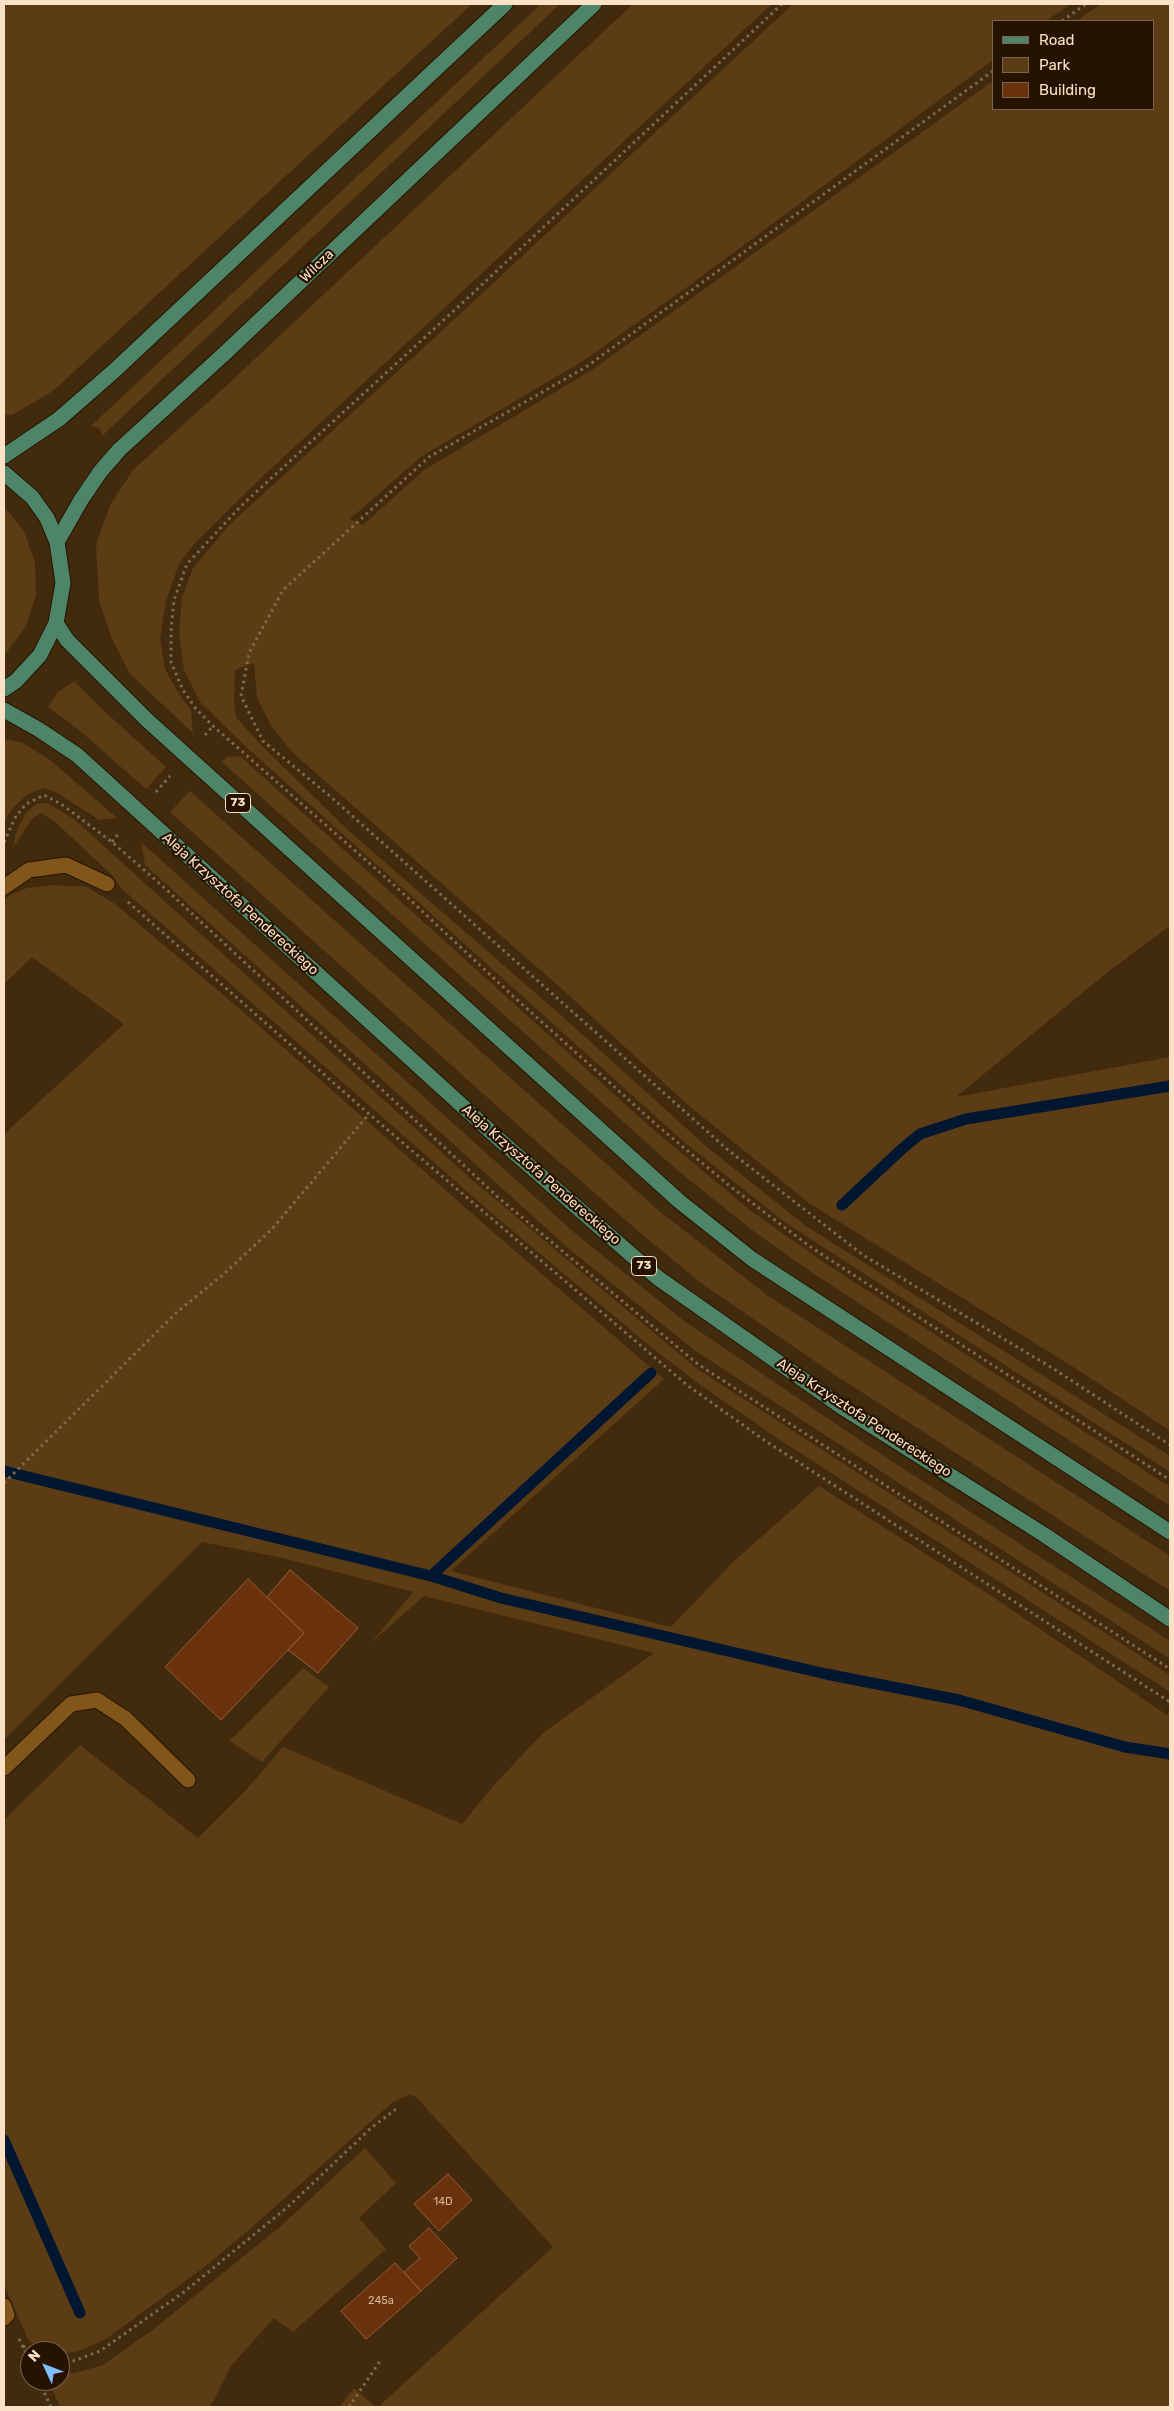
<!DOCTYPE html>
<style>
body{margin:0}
#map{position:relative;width:1174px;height:2411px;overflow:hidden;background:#422a0c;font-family:Rubik,sans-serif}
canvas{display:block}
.frame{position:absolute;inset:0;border:5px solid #fbe1c5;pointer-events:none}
.legend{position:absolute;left:992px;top:20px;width:162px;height:90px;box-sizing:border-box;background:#251300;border:1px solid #7b654f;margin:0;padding:6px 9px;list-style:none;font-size:15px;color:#fbe1c5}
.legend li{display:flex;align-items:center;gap:10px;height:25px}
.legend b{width:25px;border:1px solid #7b654f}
.north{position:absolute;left:20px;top:2341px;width:50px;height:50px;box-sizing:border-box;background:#251300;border:1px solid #7b654f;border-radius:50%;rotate:313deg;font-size:14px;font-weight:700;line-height:20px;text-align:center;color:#fbe1c5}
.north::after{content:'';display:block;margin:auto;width:18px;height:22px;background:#80bdfa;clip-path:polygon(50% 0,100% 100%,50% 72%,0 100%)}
</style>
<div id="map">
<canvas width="1174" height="2411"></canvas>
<div class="frame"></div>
<ul class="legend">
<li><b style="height:6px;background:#4e8569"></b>Road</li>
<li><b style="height:14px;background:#5b3c14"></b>Park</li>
<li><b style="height:14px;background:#6a320c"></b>Building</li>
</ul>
<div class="north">N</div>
</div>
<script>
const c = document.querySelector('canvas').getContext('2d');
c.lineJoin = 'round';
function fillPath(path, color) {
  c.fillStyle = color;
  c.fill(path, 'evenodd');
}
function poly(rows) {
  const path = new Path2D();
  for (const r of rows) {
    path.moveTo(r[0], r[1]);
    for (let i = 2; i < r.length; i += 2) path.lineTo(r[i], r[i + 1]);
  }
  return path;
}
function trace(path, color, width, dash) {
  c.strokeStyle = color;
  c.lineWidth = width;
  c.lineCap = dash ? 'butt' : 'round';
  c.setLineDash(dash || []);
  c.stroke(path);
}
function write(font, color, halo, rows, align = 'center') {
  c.font = font + ' Rubik,sans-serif';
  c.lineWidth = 4.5;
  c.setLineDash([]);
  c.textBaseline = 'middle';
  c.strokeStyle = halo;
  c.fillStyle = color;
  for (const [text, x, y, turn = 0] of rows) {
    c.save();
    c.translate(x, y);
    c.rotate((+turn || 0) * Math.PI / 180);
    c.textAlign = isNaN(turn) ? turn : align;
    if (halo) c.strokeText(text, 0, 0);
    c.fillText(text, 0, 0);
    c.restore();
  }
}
fillPath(poly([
 [4,4,472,4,53,391,12,415,4,415],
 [541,4,560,4,102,436,100,428,91,426],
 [633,4,772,4,260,479,195,543,179,564,166,601,160,639,165,669,179,694,191,710,193,733,130,674,112,639,99,601,96,544,110,505,133,470,226,386],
 [793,4,1071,4,1046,21,993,21,993,60,690,285,583,361,422,456,350,519,363,525,424,470,592,370,993,81,993,109,1153,109,1153,21,1076,21,1101,4,1170,4,1170,926,1109,971,956,1097,1170,1057,1170,1431,1075,1368,809,1203,689,1106,563,990,293,753,272,727,257,698,254,663,235,670,234,700,236,717,263,747,349,831,562,1016,707,1147,806,1226,1170,1456,1170,1472,826,1249,782,1220,684,1142,244,745,200,702,184,670,179,633,182,597,193,568,230,524,432,340],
 [4,506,24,531,35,562,36,595,26,626,4,656],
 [74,681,102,709,166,767,146,789,79,730,48,707,57,693],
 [4,739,23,743,50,760,117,818,99,820,56,792,43,788,27,795,11,810,4,823],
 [240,756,647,1124,751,1211,828,1265,1170,1487,1170,1506,811,1272,752,1230,677,1170,222,762,227,757],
 [190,791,658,1210,767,1295,1170,1556,1170,1591,835,1375,701,1283,638,1231,549,1153,170,812],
 [48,803,74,819,470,1178,696,1368,1170,1675,1170,1692,777,1438,699,1384,645,1342,494,1215,121,888,113,876,53,820,40,813,32,819,12,849,17,830,26,813,36,804],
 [141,842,576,1234,683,1320,867,1445,1170,1641,1170,1659,694,1350,568,1248,145,865],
 [51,885,87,887,115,904,233,1003,492,1231,664,1379,451,1571,671,1627,734,1561,819,1486,987,1593,1167,1715,1170,1712,1170,2407,378,2407,553,2247,417,2098,410,2094,393,2102,250,2229,203,2268,106,2339,79,2351,60,2354,60,2351,43,2350,29,2341,4,2285,4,1820,80,1745,198,1838,246,1790,283,1747,462,1824,495,1784,543,1733,654,1653,424,1596,371,1643,413,1592,283,1558,202,1542,4,1740,4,1134,124,1024,32,957,4,984,4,901,10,895,27,888],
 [303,1668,329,1687,262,1762,229,1741],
 [365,2148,396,2183,359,2218,386,2249,293,2332,274,2318,231,2366,210,2407,60,2407,48,2381,60,2381,60,2371,75,2373,103,2365,155,2328,281,2226],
 [354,2388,376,2407,339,2407]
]), '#5b3c14');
trace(poly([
 [842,1205,903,1148,920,1134,966,1119,1170,1086],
 [4,1471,431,1576,501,1598,826,1674,959,1700,1125,1747,1170,1754],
 [431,1576,651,1373],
 [4,2140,80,2313]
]), '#001631', 11);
const building = poly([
 [290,1570,358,1628,318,1673,288,1650,304,1633,267,1597,290,1570],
 [248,1579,304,1633,221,1720,165,1667,248,1579],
 [448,2174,472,2200,439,2231,414,2204,448,2174],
 [429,2228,457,2258,421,2291,404,2272,420,2258,409,2246,429,2228],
 [395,2263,421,2291,366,2339,341,2311,395,2263]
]);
fillPath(building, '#6a320c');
trace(building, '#995c39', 1);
const minor = poly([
 [4,887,29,870,66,865,107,884],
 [4,1768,71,1704,97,1700,126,1719,188,1780],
 [4,2306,7,2315,4,2318]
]);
const major = poly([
 [4,456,59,419,114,371,505,4],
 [4,473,32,497,47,518,57,542,63,583,56,623,40,655,16,681,4,689],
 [57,542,81,500,100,472,119,450,224,354,594,4],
 [56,623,67,640,147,720,679,1201,752,1259,1170,1532],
 [4,710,38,729,77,755,502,1142,658,1278,845,1409,1043,1534,1170,1619]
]);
trace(minor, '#231504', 17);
trace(major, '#231504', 17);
trace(poly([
 [782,4,472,294,241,506,187,564,174,600,171,631,171,662,183,690,196,709,213,726,393,884,514,997,659,1127,731,1187,812,1248,1170,1480],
 [1062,21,1086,4],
 [993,71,586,367,429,457,283,590,249,653,241,696,263,741,331,797,728,1150,863,1255,1054,1369,1170,1445],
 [205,735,213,726],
 [156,792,170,776],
 [4,842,16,816,26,804,44,795,61,804,112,842,158,882,500,1199,699,1365,1170,1669],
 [112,842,120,832],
 [128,902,369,1114,687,1385,764,1440,1170,1702],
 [4,1483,177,1312,225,1273,272,1229,369,1114],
 [19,2339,30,2361],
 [23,2346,30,2351],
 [60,2362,68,2363,100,2351,184,2292,290,2205,371,2128,396,2109],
 [39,2381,51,2407],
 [349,2407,380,2361]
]), '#836a4d', 3, [2.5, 4]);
trace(minor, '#82561a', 15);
trace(major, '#4e8569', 15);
write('11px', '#d7b597', null, [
 ["14D",443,2202],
 ["245a",381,2301]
]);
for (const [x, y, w] of [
 [238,803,25],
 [644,1266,25]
]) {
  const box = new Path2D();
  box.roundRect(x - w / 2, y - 9.5, w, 19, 4);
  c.fillStyle = '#251300';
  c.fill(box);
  trace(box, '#fbe1c5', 1);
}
write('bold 12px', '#fbe1c5', null, [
 ["73",238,803],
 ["73",644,1266]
]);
write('14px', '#fbe1c5', '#251300', [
 ["Wilcza",317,266,-44],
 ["Aleja Krzysztofa Pendereckiego",240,904,42],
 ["Aleja Krzysztofa Pendereckiego",541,1175,41],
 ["Aleja Krzysztofa Pendereckiego",864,1418,33]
]);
</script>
